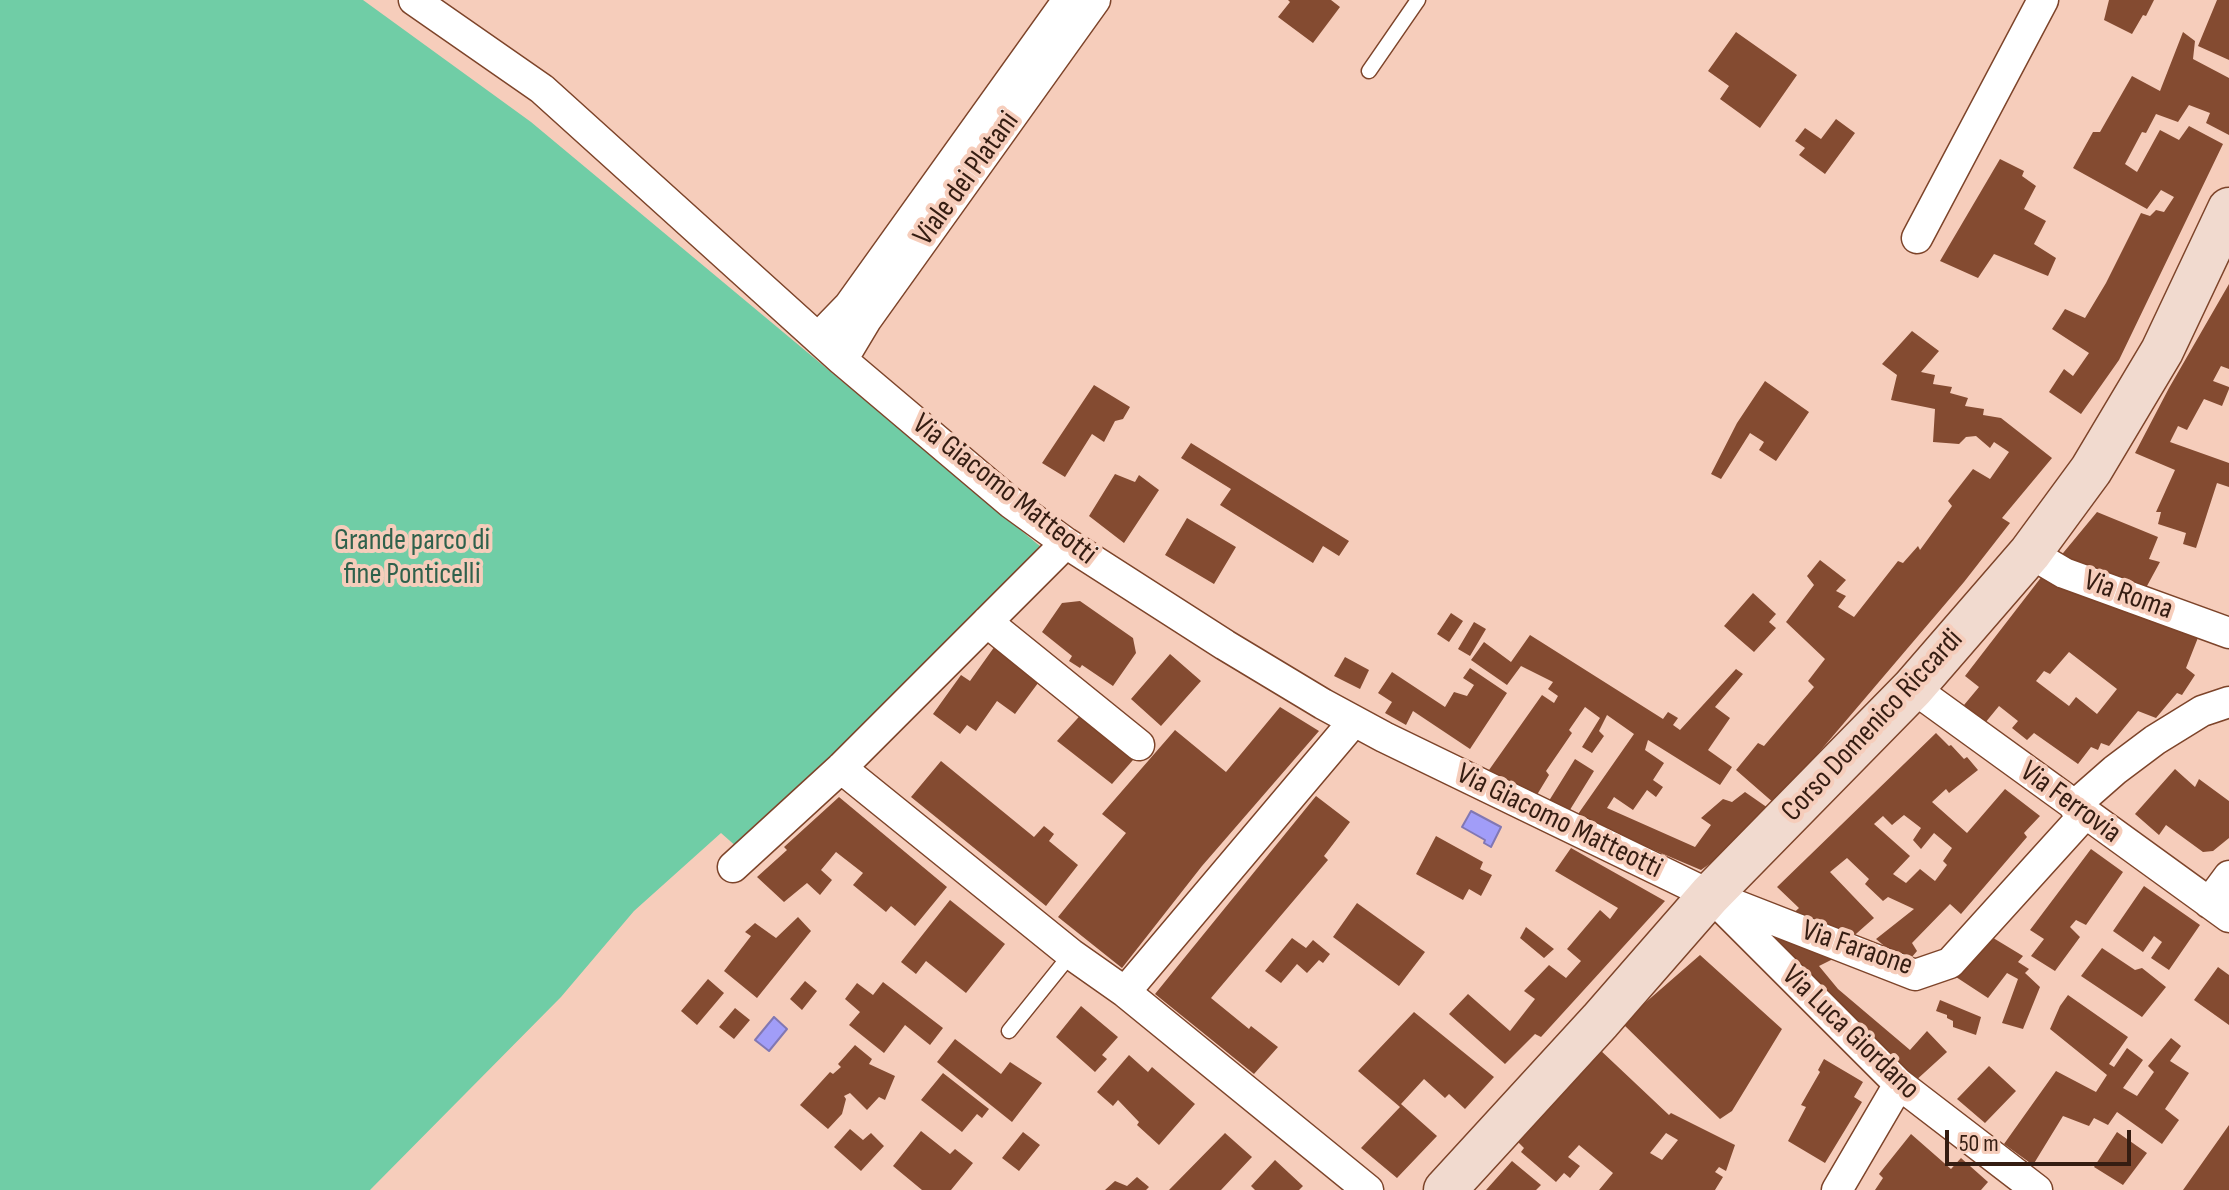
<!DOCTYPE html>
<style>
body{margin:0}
#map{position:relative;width:2229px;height:1190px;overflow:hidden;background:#f6cdbb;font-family:"Sofia Sans Condensed",sans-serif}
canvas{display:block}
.scale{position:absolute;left:1945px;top:1130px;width:186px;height:36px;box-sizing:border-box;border:4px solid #351d12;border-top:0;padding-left:10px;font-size:24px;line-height:28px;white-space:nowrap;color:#351d12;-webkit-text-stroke:6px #f6cdbb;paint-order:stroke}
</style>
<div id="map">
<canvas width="2229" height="1190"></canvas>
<div class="scale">50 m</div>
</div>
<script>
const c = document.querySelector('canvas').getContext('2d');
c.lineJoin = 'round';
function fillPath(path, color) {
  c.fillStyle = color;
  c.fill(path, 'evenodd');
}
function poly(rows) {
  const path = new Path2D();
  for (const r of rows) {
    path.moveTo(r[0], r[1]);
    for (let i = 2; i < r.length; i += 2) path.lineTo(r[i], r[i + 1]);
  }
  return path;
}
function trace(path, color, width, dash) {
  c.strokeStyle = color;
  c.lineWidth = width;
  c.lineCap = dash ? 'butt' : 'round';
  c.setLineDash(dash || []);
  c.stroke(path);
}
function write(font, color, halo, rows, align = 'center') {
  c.font = font + ' "Sofia Sans Condensed",sans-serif';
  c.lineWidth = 8;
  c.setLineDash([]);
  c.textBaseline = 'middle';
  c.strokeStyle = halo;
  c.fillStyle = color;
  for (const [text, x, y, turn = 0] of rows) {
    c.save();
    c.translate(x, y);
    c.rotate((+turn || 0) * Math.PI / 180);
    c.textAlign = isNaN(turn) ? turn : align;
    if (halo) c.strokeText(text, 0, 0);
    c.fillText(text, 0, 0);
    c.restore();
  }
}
fillPath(poly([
 [0,0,363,0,531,122,1047,552,738,848,721,833,634,911,561,997,370,1190,0,1190]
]), '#70cda6');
const water = poly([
 [1471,811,1501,827,1491,847,1484,843,1485,840,1462,827,1471,811],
 [774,1017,787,1029,769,1051,755,1040,774,1017]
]);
fillPath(water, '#a19df8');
trace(water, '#8177b3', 2);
fillPath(poly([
 [1288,0,1331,0,1340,7,1313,43,1278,17,1290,2],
 [2109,0,2154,0,2146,16,2143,15,2132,34,2104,20],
 [2217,0,2229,0,2229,60,2198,46],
 [1736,32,1797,75,1760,128,1720,99,1729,86,1708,71],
 [2183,32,2195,41,2193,59,2229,78,2229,135,2206,123,2210,113,2189,105,2178,122,2156,114,2146,133,2142,132,2125,164,2137,172,2160,130,2179,140,2189,126,2223,144,2119,360,2081,414,2049,392,2064,369,2073,376,2089,353,2052,329,2065,309,2085,318,2106,283,2141,213,2150,216,2156,210,2164,212,2174,197,2161,190,2147,209,2073,168,2093,132,2100,132,2132,76,2160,91],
 [1836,119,1855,133,1825,174,1799,155,1805,148,1795,141,1805,128,1821,139],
 [2000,159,2024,171,2022,176,2036,186,2024,209,2046,221,2034,244,2056,258,2048,276,1994,254,1978,278,1940,261],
 [2229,284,2229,369,2221,366,2213,381,2229,387,2229,389,2222,406,2204,399,2187,430,2178,426,2170,442,2229,463,2229,487,2217,483,2196,548,2183,544,2186,533,2158,524,2161,512,2156,512,2175,470,2135,453,2169,388],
 [1912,331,1939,351,1921,372,1935,375,1933,384,1952,387,1950,393,1968,398,1965,406,1984,409,1983,415,2001,418,2052,458,2002,518,2010,523,1964,582,1775,804,1736,770,1758,743,1764,746,1814,687,1808,681,1825,659,1786,622,1814,585,1807,576,1820,560,1846,580,1836,591,1846,596,1838,607,1854,617,1898,561,1903,563,1918,546,1920,550,1952,506,1948,501,1973,469,1990,479,2009,452,1994,442,1990,448,1976,436,1966,437,1959,444,1933,442,1935,409,1891,400,1897,375,1882,364],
 [1765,381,1809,412,1776,461,1759,450,1764,442,1750,433,1721,479,1711,474,1737,423],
 [1094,385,1130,407,1123,419,1115,421,1104,442,1092,434,1065,477,1042,463],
 [1191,443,1349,541,1339,556,1323,546,1313,563,1220,505,1231,489,1181,458],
 [1115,474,1135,482,1139,475,1159,490,1124,543,1089,516],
 [2097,512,2158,537,2149,559,2160,562,2141,597,2054,564],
 [1187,518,1236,547,1214,584,1165,555],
 [2046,571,2201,630,2186,668,2195,675,2182,695,2177,693,2156,718,2138,711,2109,746,2101,743,2098,750,2091,747,2078,764,2034,733,2027,740,2012,728,2018,721,1999,706,1985,723,1964,705,1979,687,1965,676],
 [2069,652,2117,689,2097,714,2076,697,2069,706,2036,681,2044,671,2050,674],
 [1753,593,1776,614,1769,622,1776,628,1754,652,1724,626],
 [1080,601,1133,638,1136,653,1113,686,1082,665,1080,668,1069,661,1072,656,1042,632,1062,603],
 [1451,613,1463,621,1449,642,1437,634],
 [1474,622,1486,629,1470,656,1458,649],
 [1530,635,1663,719,1668,712,1678,718,1673,725,1680,730,1736,669,1743,674,1715,707,1730,718,1708,750,1732,767,1720,785,1648,740,1645,750,1664,763,1653,780,1663,787,1656,797,1647,790,1633,810,1614,797,1607,808,1695,847,1711,825,1701,818,1723,799,1732,802,1745,792,1768,808,1715,860,1701,870,1576,817,1634,734,1607,715,1599,731,1604,736,1592,753,1582,747,1600,718,1585,707,1569,730,1572,733,1546,771,1549,775,1535,798,1489,770,1542,695,1554,703,1558,696,1548,689,1553,682,1521,666,1507,685,1471,660,1484,642,1511,662],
 [995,646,1041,679,1015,714,997,701,976,731,967,725,960,734,933,714,961,675,970,681],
 [1170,654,1201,681,1161,726,1131,699],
 [1345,657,1369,670,1360,689,1334,676],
 [1470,668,1507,693,1470,749,1413,711,1406,725,1385,713,1392,702,1378,693,1392,672,1445,707,1454,692,1467,696,1474,685,1463,678],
 [1280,707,1319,731,1202,866,1122,968,1058,917,1126,833,1102,814,1175,730,1226,772],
 [1086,709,1140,752,1112,784,1057,741],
 [1936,733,1949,746,1951,745,1964,759,1967,757,1978,770,1949,793,1946,789,1932,802,1967,833,2005,789,2040,816,2024,833,2027,837,1961,914,1950,904,1912,943,1917,951,1906,964,1876,939,1914,909,1888,897,1883,901,1865,884,1869,879,1847,858,1830,872,1874,918,1848,941,1789,917,1799,908,1777,887],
 [1904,815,1921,828,1913,840,1921,849,1934,833,1952,848,1943,861,1947,865,1935,881,1920,869,1906,883,1893,874,1910,856,1874,824,1883,816,1892,825],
 [1575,759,1594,771,1568,813,1547,804],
 [941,761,1034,837,1044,826,1054,834,1049,841,1078,865,1046,906,911,797],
 [2175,769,2195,787,2199,779,2229,801,2229,838,2213,851,2203,852,2166,825,2159,835,2135,814],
 [1316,796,1350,822,1324,856,1328,860,1211,998,1249,1029,1251,1026,1278,1047,1254,1074,1155,994],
 [839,797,947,887,915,926,891,906,886,912,853,885,863,873,836,852,821,870,832,880,820,895,807,883,784,902,757,877,787,850,784,847],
 [1436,836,1483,862,1480,869,1492,875,1481,896,1469,889,1463,900,1416,874],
 [1571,848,1665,901,1541,1037,1535,1034,1505,1064,1449,1014,1468,994,1510,1031,1535,999,1524,991,1549,965,1566,978,1581,961,1567,949,1600,910,1610,919,1618,908,1555,871],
 [2091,849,2123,872,2086,925,2076,920,2070,927,2080,937,2055,971,2031,956,2044,939,2030,930],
 [2144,886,2200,925,2169,970,2151,958,2162,942,2154,936,2143,952,2113,931],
 [950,900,1005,944,966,993,926,961,916,974,901,962],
 [1357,903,1425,952,1399,986,1333,937],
 [798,917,811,931,757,998,724,971,751,936,745,932,755,923,776,938],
 [1526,927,1554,949,1544,958,1520,938],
 [1765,929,1837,957,1819,966,1838,989,1910,1050,1927,1031,1947,1052,1913,1083,1825,1004],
 [1990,936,2023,956,2018,962,2029,969,2025,973,2040,987,2023,1029,2002,1023,2018,979,2007,973,1988,998,1956,977],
 [1292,938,1306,948,1313,940,1330,954,1323,963,1319,960,1307,973,1297,964,1281,983,1265,971],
 [2102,948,2135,970,2142,968,2166,987,2142,1017,2081,976],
 [1700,955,1782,1029,1732,1111,1720,1119,1622,1023],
 [2218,967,2229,975,2229,1025,2194,1000],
 [708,979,724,993,697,1025,681,1011],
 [805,981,817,991,802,1010,790,999],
 [883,982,943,1028,930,1045,905,1025,884,1053,849,1025,860,1012,845,999,857,983,873,995],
 [2068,995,2128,1037,2109,1064,2114,1067,2127,1048,2143,1060,2123,1088,2137,1096,2154,1072,2148,1066,2171,1038,2181,1046,2170,1061,2189,1073,2165,1109,2179,1120,2162,1144,2117,1112,2108,1125,2094,1118,2089,1126,2063,1116,2033,1165,2004,1144,2056,1071,2096,1092,2107,1075,2050,1029,2060,1006],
 [1940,1000,1981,1017,1976,1035,1953,1027,1953,1021,1947,1018,1947,1015,1936,1011],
 [1081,1006,1118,1037,1102,1055,1107,1059,1095,1072,1056,1037],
 [735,1008,750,1020,734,1039,719,1027],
 [1414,1012,1494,1077,1465,1109,1449,1094,1445,1098,1424,1079,1401,1104,1437,1136,1397,1178,1361,1148,1400,1107,1358,1071],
 [955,1039,1001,1074,1010,1062,1042,1083,1012,1122,937,1062],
 [855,1045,872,1059,869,1064,895,1076,885,1100,879,1097,867,1110,850,1093,844,1096,846,1099,842,1114,828,1129,800,1105,830,1072,833,1074,841,1067,838,1064],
 [1598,1048,1669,1115,1671,1113,1735,1145,1726,1171,1719,1167,1715,1172,1723,1177,1715,1190,1599,1190,1613,1173,1579,1145,1568,1157,1580,1166,1570,1178,1564,1173,1556,1182,1521,1152,1524,1148,1518,1142],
 [1666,1133,1678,1140,1662,1160,1650,1153],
 [1129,1055,1148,1072,1152,1067,1195,1104,1159,1145,1137,1125,1139,1122,1118,1100,1113,1106,1097,1092],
 [1824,1059,1863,1082,1854,1097,1862,1102,1825,1163,1788,1141,1806,1107,1801,1105,1820,1072,1818,1070],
 [1989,1066,2016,1091,1985,1123,1957,1099],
 [943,1073,989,1109,982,1118,977,1114,962,1132,921,1100],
 [2229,1125,2229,1190,2183,1190],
 [850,1129,863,1140,871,1133,884,1146,861,1171,834,1147],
 [921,1131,950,1154,955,1149,973,1163,951,1190,922,1190,893,1166],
 [1023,1132,1040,1145,1019,1171,1002,1158],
 [2117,1132,2147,1153,2123,1185,2094,1167],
 [1225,1133,1252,1157,1221,1190,1169,1190],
 [1911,1134,1951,1169,1961,1158,1988,1182,1981,1190,1875,1190,1883,1178,1879,1174],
 [1275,1160,1303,1186,1299,1190,1255,1190,1251,1186],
 [1512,1161,1541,1185,1536,1190,1486,1190],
 [1137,1177,1149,1187,1146,1190,1105,1190,1115,1181,1127,1186]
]), '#844b31');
const service = poly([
 [1369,71,1418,0],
 [1009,1031,1071,954]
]);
const minor = poly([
 [414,0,542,89,842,360,1011,503,1066,543,1225,645,1323,704,1384,737,1710,895,1915,975,1950,963,2085,814],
 [1917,238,2043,0],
 [818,338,849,306,1068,0],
 [842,360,866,320,1095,0],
 [2030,553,2064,573,2229,633],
 [987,622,1139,745],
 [1913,688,2229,917],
 [841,768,1071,954,1125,992,1368,1190],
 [2074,806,2115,770,2155,740,2202,711,2229,702],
 [733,867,841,768,1066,543],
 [1717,902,1899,1084,2037,1190],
 [2209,903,2229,876],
 [1125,992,1354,721],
 [1837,1190,1899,1084]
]);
const secondary = poly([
 [1445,1190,1600,1021,1710,895,1913,688,2030,553,2091,470,2162,351,2229,209]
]);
trace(service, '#7d442a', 17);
trace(minor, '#7d442a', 33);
trace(secondary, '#7d442a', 45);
trace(service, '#fff', 14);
trace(minor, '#fff', 30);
trace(secondary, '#f1dacf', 42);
write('30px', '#351d12', '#f6cdbb', [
 ["Viale dei Platani",967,179,-54],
 ["Via Giacomo Matteotti",1004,490,38],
 ["Via Roma",2128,596,20],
 ["Corso Domenico Riccardi",1873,726,-47],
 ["Via Ferrovia",2070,803,36],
 ["Via Giacomo Matteotti",1559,822,26],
 ["Via Faraone",1857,949,19],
 ["Via Luca Giordano",1850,1033,44]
]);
write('30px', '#2f614c', '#f6cdbb', [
 ["Grande parco di",412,541],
 ["fine Ponticelli",412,575]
]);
</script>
